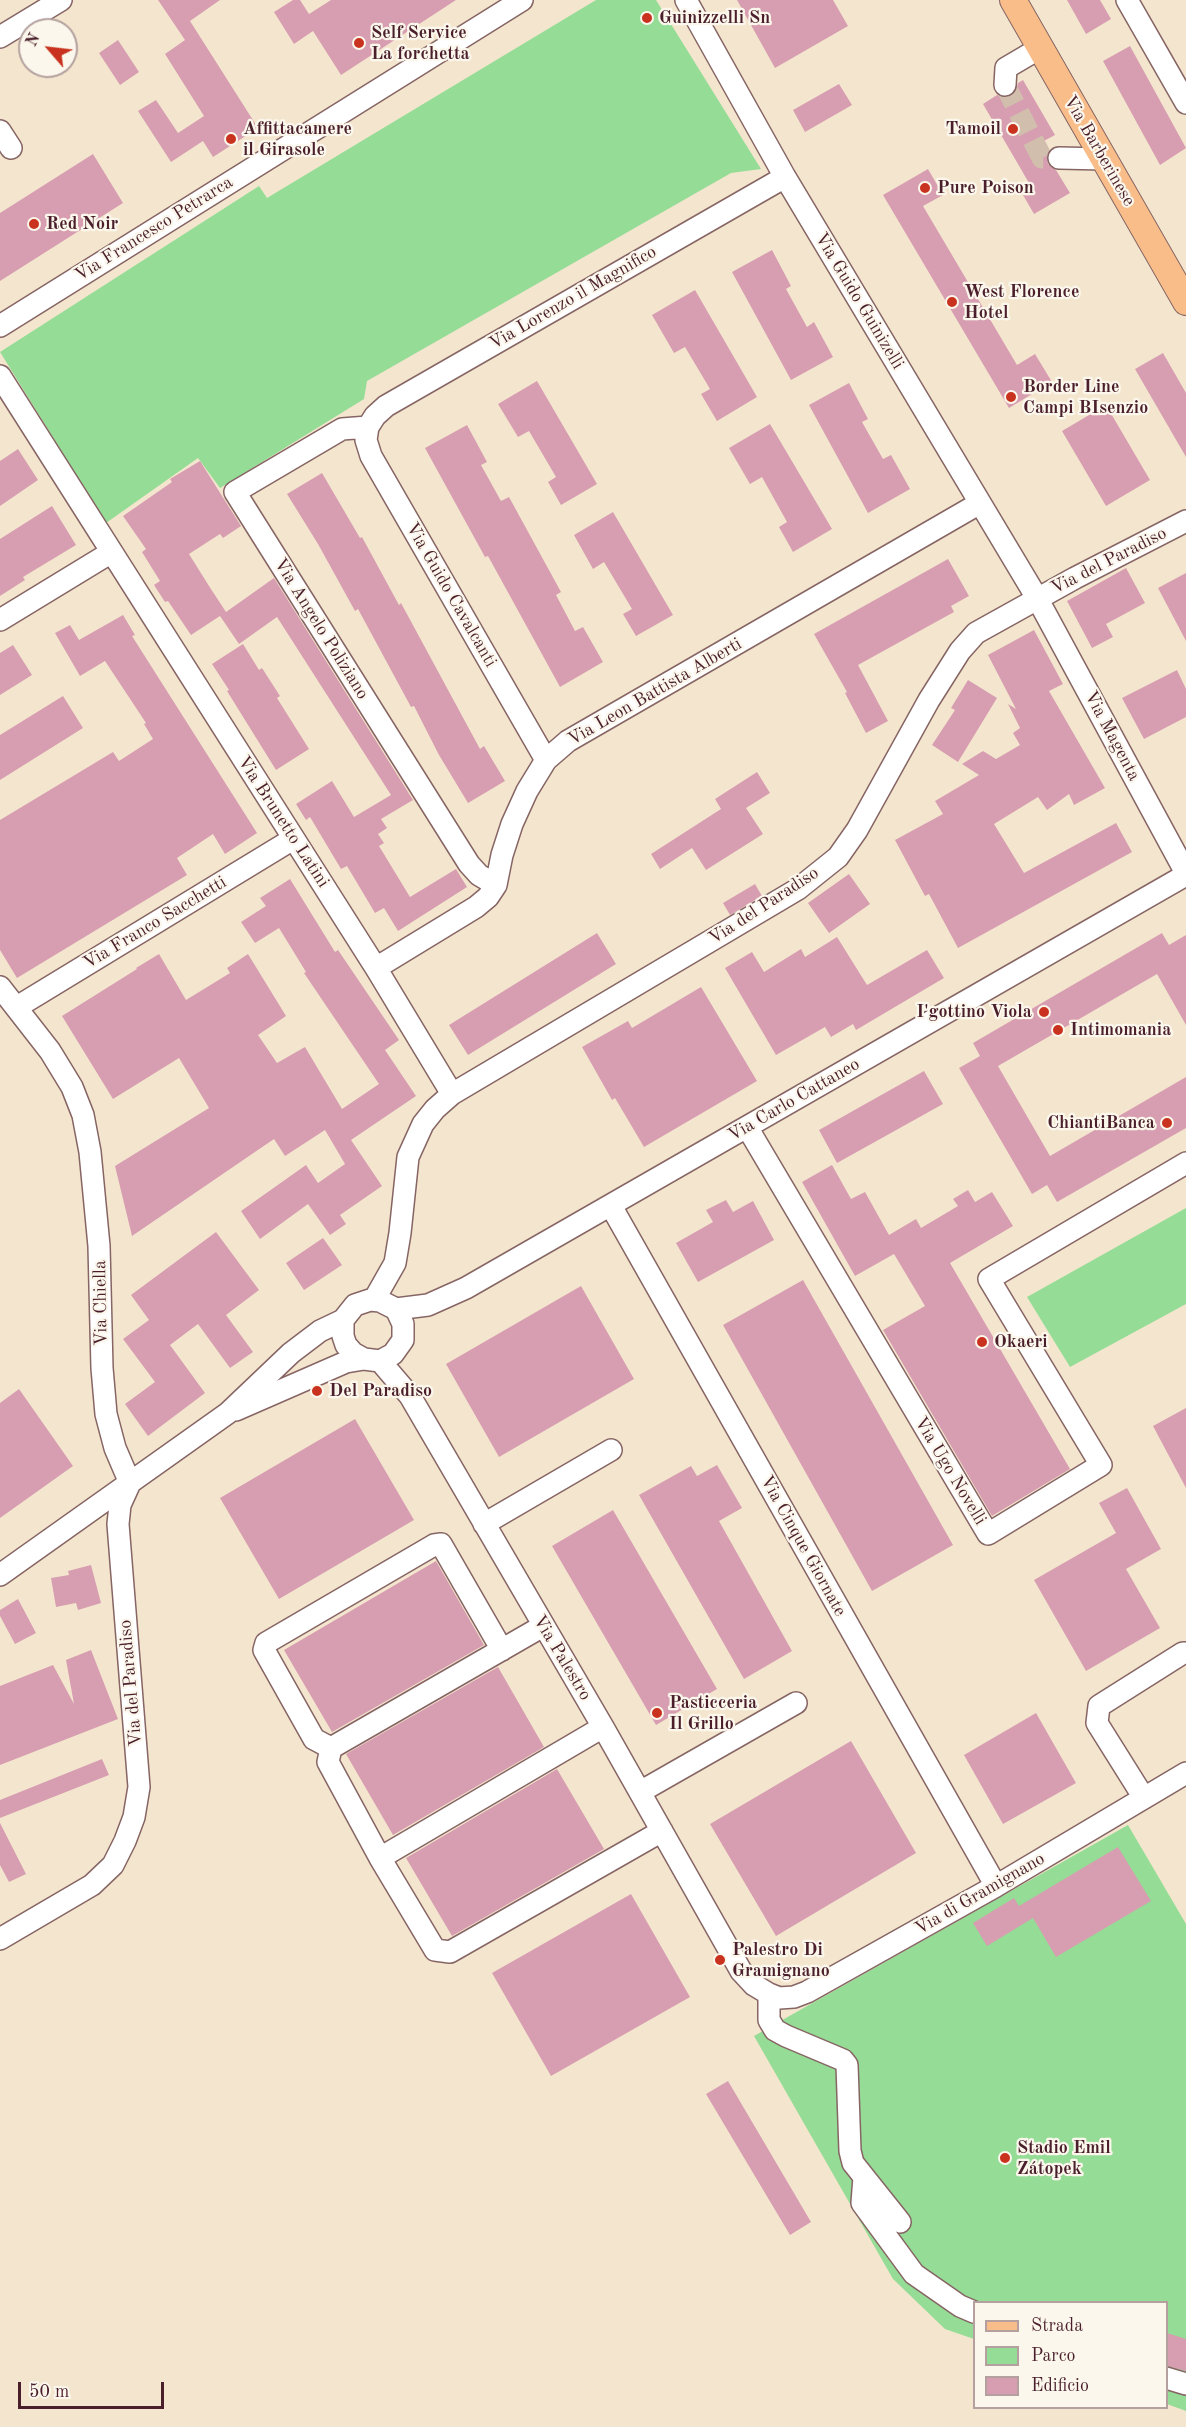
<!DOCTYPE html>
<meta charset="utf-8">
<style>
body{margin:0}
#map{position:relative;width:1186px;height:2427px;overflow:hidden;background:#f4e6ce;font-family:"Old Standard TT",serif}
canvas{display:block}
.legend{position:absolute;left:973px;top:2301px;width:195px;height:108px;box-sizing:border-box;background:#fbf7ec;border:2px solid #b4a19f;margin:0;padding:8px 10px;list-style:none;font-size:18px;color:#4a1f2b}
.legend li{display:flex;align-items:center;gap:12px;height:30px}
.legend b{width:30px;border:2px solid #b4a19f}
.north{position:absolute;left:18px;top:18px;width:60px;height:60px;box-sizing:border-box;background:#fbf7ec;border:2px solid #b4a19f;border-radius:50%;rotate:298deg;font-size:16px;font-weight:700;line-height:24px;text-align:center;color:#4a1f2b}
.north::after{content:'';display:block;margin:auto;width:21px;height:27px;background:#c8321e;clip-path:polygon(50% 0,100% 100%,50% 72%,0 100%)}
.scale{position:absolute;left:18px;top:2382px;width:146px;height:27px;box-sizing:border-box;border:3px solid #4a1f2b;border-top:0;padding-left:8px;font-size:18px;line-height:21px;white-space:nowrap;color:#4a1f2b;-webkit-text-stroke:4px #fbf7ec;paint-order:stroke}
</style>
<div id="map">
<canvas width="1186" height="2427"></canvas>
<ul class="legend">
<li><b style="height:8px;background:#f8bd89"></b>Strada</li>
<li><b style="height:16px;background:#95dc96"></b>Parco</li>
<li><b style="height:16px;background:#d79eb1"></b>Edificio</li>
</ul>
<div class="north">N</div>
<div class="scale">50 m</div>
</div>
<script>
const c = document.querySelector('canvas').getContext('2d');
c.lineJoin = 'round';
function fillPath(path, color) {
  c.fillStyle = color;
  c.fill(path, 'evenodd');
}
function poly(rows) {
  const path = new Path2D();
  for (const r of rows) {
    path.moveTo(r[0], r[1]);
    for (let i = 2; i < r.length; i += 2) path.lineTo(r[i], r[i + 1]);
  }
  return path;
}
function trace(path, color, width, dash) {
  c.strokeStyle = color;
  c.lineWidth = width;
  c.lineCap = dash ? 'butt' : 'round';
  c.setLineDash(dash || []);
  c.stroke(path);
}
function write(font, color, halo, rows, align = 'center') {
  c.font = font + ' "Old Standard TT",serif';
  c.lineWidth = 4.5;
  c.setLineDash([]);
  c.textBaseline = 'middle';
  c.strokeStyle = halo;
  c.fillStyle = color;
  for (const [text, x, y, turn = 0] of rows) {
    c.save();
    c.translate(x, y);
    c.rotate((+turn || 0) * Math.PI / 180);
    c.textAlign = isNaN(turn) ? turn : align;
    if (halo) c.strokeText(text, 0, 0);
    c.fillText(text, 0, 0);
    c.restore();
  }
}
fillPath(poly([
 [596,0,656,0,761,169,731,173,367,381,364,399,220,488,198,458,106,523,0,352,259,186,267,198],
 [1186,1208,1186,1304,1070,1367,1027,1297],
 [1128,1825,1186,1924,1186,2411,1167,2404,1166,2302,974,2302,974,2339,945,2329,893,2279,754,2036]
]), '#95dc96');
fillPath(poly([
 [158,0,220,0,190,21,258,128,213,157,203,141,171,162,138,111,156,100,178,133,204,116,165,54,185,40],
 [293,0,300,0,309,14,331,0,456,0,341,75,313,31,294,44,274,12],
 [737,0,833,0,848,26,775,68],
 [1067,0,1100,0,1111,19,1086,34],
 [118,40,139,72,120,85,99,53],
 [1130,46,1186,148,1160,165,1103,61],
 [1023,80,1055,135,1040,143,1047,155,1048,164,1056,170,1070,193,1034,214,1019,188,1029,183,983,104,997,95,1004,98,1011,96,1016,91,1018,83],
 [839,84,852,105,805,132,793,110],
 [93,154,123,203,0,281,0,213],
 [928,169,943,195,923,206,1017,365,1035,354,1052,382,1009,408,883,195],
 [772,250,791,286,786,289,807,327,814,322,833,357,791,380,732,272],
 [695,290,757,397,717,421,701,394,710,389,685,347,674,353,652,315],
 [1163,353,1186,393,1186,457,1135,369],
 [537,381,597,484,561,505,548,482,556,477,529,431,518,437,498,404],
 [849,383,868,419,862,422,883,459,891,455,910,489,868,513,809,405],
 [1106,405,1150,480,1106,506,1062,431],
 [770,424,832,529,793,552,779,527,787,522,762,477,750,484,729,448],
 [467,425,487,462,481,465,501,501,509,497,561,592,556,595,575,631,583,627,603,662,560,687,488,556,485,557,425,448],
 [18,449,38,480,0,506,0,461],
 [200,461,241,526,223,538,220,534,189,554,209,586,226,612,274,578,413,800,381,819,387,828,378,834,384,843,379,846,410,897,456,869,467,887,398,931,384,908,375,913,347,866,341,869,310,817,306,820,296,804,332,781,354,817,391,795,277,617,239,644,220,616,223,614,191,635,168,601,165,602,154,585,160,581,142,552,146,549,123,516,172,482,170,479],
 [322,473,360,538,362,537,399,605,401,603,480,749,484,746,505,781,468,803,439,755,414,706,411,707,358,609,355,611,318,544,287,494],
 [52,506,76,545,23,577,25,580,0,596,0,539],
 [613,512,673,615,636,636,623,614,632,609,604,562,593,569,574,535],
 [948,559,969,596,951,606,954,612,858,665,888,721,866,733,845,693,847,692,814,634],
 [1126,568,1145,603,1106,624,1113,637,1092,648,1067,601],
 [1186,573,1186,641,1158,588],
 [123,615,135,635,132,636,257,833,225,854,213,834,177,858,187,875,17,978,0,950,0,820,113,752,119,761,153,739,144,724,146,723,105,661,80,676,55,633,70,625,79,640],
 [1034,630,1063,684,1049,691,1105,788,1074,805,1069,794,1047,810,1038,797,994,824,1024,873,1116,823,1132,852,958,948,929,894,925,896,895,840,943,814,935,801,979,775,962,764,983,751,996,759,1020,745,1013,733,1020,728,1008,704,1016,709,988,655],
 [243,644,259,670,262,668,280,696,277,698,309,749,276,770,227,691,229,690,212,664],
 [13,645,32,675,0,695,0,653],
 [1177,670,1186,689,1186,717,1144,739,1122,698],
 [968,680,997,698,958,762,932,745,955,710,951,708],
 [63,696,83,728,0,780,0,735],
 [757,772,770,793,746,808,763,834,706,870,692,848,660,869,651,854,721,809,715,799],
 [849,874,870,904,829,933,808,903],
 [290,879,335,952,338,950,399,1040,385,1050,416,1096,351,1140,382,1186,340,1215,346,1224,330,1235,308,1204,260,1239,241,1211,306,1165,318,1183,345,1164,325,1130,285,1156,274,1139,132,1236,115,1166,209,1108,179,1058,113,1099,62,1016,137,969,136,968,159,954,186,1000,230,973,227,968,248,954,286,1016,258,1035,277,1063,305,1047,342,1109,379,1084,304,973,306,972,279,928,255,943,241,922,266,906,260,898],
 [755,884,762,896,730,915,723,903],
 [597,933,616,964,468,1055,449,1025],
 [1162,933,1169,945,1186,935,1186,1025,1157,974,998,1066,1050,1156,1186,1077,1186,1128,1057,1202,1047,1185,1032,1194,959,1068,980,1056,973,1043],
 [837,937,867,985,927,950,944,978,856,1030,853,1024,831,1037,825,1027,776,1055,725,968,752,952,764,972,801,949,805,957],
 [701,987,757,1081,644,1147,615,1098,612,1100,582,1047,628,1021,632,1028],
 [924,1071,943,1104,837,1163,819,1130],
 [832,1165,851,1199,865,1192,889,1235,916,1219,921,1228,958,1206,953,1199,968,1190,975,1202,992,1192,1013,1226,950,1263,1070,1469,992,1516,883,1330,925,1306,894,1254,855,1276,802,1182],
 [726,1200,733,1212,753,1201,774,1240,698,1282,676,1243,713,1222,706,1210],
 [216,1232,259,1290,226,1315,253,1352,230,1368,198,1324,170,1345,205,1393,148,1436,125,1404,155,1382,123,1339,149,1320,131,1295],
 [323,1238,342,1265,304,1290,286,1263],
 [803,1280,953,1545,872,1591,723,1325],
 [581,1286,634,1379,499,1457,446,1364],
 [19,1389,73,1466,0,1518,0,1403],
 [1186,1408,1186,1488,1153,1426],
 [355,1419,414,1520,279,1599,220,1498],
 [717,1465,742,1508,719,1521,792,1651,744,1679,639,1495,691,1466,697,1476],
 [1127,1488,1161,1549,1126,1569,1160,1628,1086,1671,1034,1580,1116,1533,1099,1503],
 [613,1510,717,1689,656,1725,552,1546],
 [436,1561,484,1645,332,1732,284,1650],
 [91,1565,101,1603,78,1610,76,1603,56,1607,51,1578,69,1575,68,1571],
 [18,1599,36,1633,15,1644,0,1616,0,1610],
 [91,1650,118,1719,0,1765,0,1686,53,1665,74,1704,66,1660],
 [498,1667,544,1747,393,1835,346,1754],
 [1036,1713,1076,1783,1003,1824,964,1755],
 [851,1741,916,1853,776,1936,710,1824],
 [102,1759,109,1775,0,1818,0,1800],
 [557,1769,604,1849,452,1936,406,1858],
 [0,1823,26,1874,9,1882,0,1865],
 [1118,1847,1151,1901,1056,1957,1033,1918,987,1946,973,1923,1014,1898,1019,1906],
 [631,1894,690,1997,551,2076,492,1973],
 [728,2081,811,2222,790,2235,706,2094],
 [1167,2333,1186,2339,1186,2371,1167,2366]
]), '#d79eb1');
trace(poly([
 [1005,85,1042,158,1059,158]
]), '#d2bead', 21, [21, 10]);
const minor = poly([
 [686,0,785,177,1037,598,1186,873],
 [1127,0,1186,103],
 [0,37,61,0],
 [1005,85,1006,68,1040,48],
 [0,131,11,148],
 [1059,158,1104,159],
 [0,326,522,0],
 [0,376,376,968,452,1094],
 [368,427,342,429,235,492,469,864,479,875,496,885],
 [0,620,110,553],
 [546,760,371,456,366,440,368,427,375,416,386,406,785,177],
 [376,968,476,907,488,897,496,885,502,855,512,824,527,791,546,760,568,741,980,503],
 [0,987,50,1051,72,1087,83,1115,90,1152,99,1246,102,1368,106,1414,115,1448,130,1483],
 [17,1007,293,839],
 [747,1127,988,1534,1101,1465,989,1279,1186,1163],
 [611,1206,996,1886],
 [374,1300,395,1263,400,1233,408,1157,423,1124,435,1109,452,1094,798,889,838,857,857,830,929,700,960,651,976,633,1075,578,1186,521],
 [396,1309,428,1305,466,1288,1186,875],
 [380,1361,410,1396,603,1727,741,1971,754,1985,769,1994,779,1998,794,1997,807,1992,996,1886,1186,1773],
 [236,1410,346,1362,364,1359,380,1361,393,1354,403,1340,403,1324,396,1309,380,1301,370,1300,355,1305,343,1320,343,1336,346,1345,353,1353,364,1359],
 [484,1524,611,1450],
 [0,1575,228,1413,291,1353,320,1331,343,1320],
 [543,1626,331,1748,328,1762,380,1858,435,1950,450,1952,662,1831],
 [331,1748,314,1739,264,1650,266,1643,434,1545,441,1544,502,1650],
 [640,1792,796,1703],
 [1144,1798,1097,1723,1099,1706,1183,1653,1186,1653],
 [380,1858,603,1727],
 [0,1939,92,1885,113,1865,125,1841,134,1817,139,1787,118,1524,120,1505,130,1483],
 [769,1994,769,2020,775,2030,786,2036,843,2060,847,2065,850,2151,853,2163,900,2222],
 [864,2177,862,2203,914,2274,960,2306,974,2312],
 [1166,2378,1186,2384]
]);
const major = poly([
 [1013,0,1186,302]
]);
trace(minor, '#866564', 24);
trace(major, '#866564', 28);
trace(minor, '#fff', 21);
trace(major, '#f8bd89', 26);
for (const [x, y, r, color] of [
 [647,18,6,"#c8321e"],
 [359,43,6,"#c8321e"],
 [1013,129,6,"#c8321e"],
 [231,139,6,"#c8321e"],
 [925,188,6,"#c8321e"],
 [34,224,6,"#c8321e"],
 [952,302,6,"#c8321e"],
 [1011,397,6,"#c8321e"],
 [1044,1012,6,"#c8321e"],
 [1058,1030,6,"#c8321e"],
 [1167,1123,6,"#c8321e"],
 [982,1342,6,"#c8321e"],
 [317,1391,6,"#c8321e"],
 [657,1713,6,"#c8321e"],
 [720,1960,6,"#c8321e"],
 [1005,2158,6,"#c8321e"]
]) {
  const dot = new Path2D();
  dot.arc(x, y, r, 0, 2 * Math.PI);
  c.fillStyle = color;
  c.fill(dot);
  trace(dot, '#fbf7ec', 2);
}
write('bold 18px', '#4a1f2b', '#fbf7ec', [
 ["Guinizzelli Sn",659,18],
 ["Self Service",371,33],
 ["La forchetta",371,54],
 ["Affittacamere",243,129],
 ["il Girasole",243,150],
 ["Tamoil",1001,129,"right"],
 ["Pure Poison",937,188],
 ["Red Noir",46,224],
 ["West Florence",964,292],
 ["Hotel",964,313],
 ["Border Line",1023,387],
 ["Campi BIsenzio",1023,408],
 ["I'gottino Viola",1032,1012,"right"],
 ["Intimomania",1070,1030],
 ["ChiantiBanca",1155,1123,"right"],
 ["Okaeri",994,1342],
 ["Del Paradiso",329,1391],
 ["Pasticceria",669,1703],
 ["Il Grillo",669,1724],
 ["Palestro Di",732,1950],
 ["Gramignano",732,1971],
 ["Stadio Emil",1017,2148],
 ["Zátopek",1017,2169]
], 'left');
write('18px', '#4a1f2b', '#fbf7ec', [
 ["Via Barberinese",1099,151,60],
 ["Via Francesco Petrarca",154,229,-32],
 ["Via Lorenzo il Magnifico",573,298,-30],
 ["Via Guido Guinizelli",859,301,59],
 ["Via del Paradiso",1109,561,-27],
 ["Via Guido Cavalcanti",451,595,60],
 ["Via Angelo Poliziano",321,629,58],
 ["Via Leon Battista Alberti",655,692,-30],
 ["Via Magenta",1112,736,62],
 ["Via Brunetto Latini",283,822,57],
 ["Via del Paradiso",764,906,-33],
 ["Via Franco Sacchetti",155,923,-31],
 ["Via Carlo Cattaneo",794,1100,-30],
 ["Via Chiella",101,1303,-91],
 ["Via Ugo Novelli",950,1471,59],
 ["Via Cinque Giornate",803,1546,61],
 ["Via Palestro",562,1658,59],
 ["Via del Paradiso",131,1683,-95],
 ["Via di Gramignano",980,1894,-30]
]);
</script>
